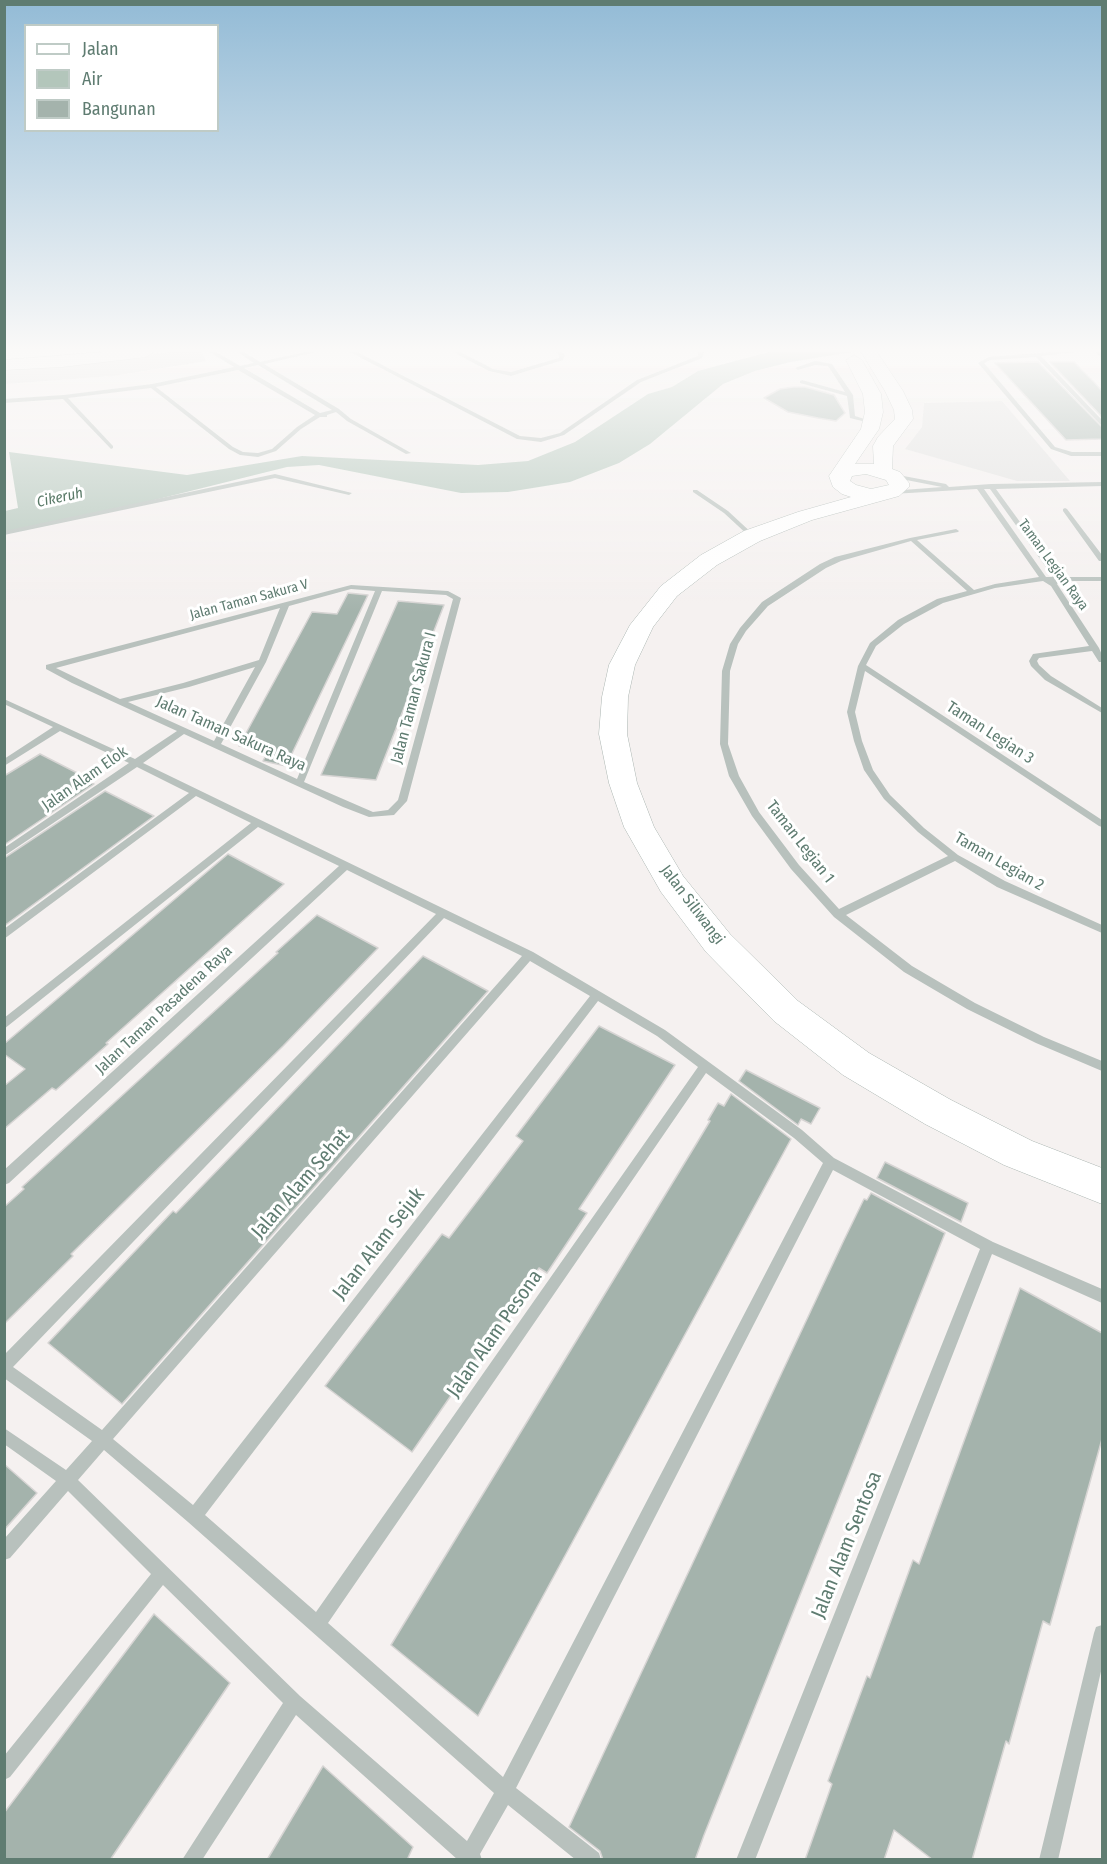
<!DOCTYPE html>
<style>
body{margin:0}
#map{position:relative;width:1107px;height:1864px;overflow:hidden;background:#f5f1f0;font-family:"Fira Sans Condensed",sans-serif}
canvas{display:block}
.frame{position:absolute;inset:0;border:6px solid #5f7c71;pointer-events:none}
.legend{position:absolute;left:24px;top:24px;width:195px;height:108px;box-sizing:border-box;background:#fff;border:2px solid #bfcbc6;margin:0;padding:8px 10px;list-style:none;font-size:18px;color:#5f7c71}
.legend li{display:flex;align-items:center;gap:12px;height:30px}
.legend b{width:30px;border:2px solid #bfcbc6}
</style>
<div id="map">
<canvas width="1107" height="1864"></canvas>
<div class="frame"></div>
<ul class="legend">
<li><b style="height:8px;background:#fff"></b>Jalan</li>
<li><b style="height:16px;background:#b3c6bb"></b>Air</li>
<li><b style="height:16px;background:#a4b3ac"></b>Bangunan</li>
</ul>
</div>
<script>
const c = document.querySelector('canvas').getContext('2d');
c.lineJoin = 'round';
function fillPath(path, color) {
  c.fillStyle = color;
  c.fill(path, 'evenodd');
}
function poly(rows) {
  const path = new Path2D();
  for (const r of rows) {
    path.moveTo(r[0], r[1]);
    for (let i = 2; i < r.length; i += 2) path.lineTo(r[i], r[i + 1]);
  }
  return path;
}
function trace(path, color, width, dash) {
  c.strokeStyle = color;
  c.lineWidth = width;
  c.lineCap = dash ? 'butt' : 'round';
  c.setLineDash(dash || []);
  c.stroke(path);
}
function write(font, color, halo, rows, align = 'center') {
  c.font = font + ' "Fira Sans Condensed",sans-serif';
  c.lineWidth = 6;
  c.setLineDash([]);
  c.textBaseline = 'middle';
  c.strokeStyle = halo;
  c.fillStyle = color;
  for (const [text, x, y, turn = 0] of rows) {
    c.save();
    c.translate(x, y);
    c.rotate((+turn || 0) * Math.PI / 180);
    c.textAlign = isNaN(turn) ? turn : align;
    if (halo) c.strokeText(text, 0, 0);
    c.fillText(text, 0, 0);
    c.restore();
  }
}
fillPath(poly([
 [171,352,201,352,206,361,113,376,5,384,4,370,70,366],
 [1002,401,1070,481,1017,481,905,449,922,427,924,403]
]), '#e2e2e1');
fillPath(poly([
 [769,352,852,352,790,362,755,371,723,384,650,444,619,463,570,482,508,492,461,493,319,465,287,467,94,515,5,533,5,511,18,508,9,452,187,475,302,456,478,465,528,461,575,442,648,394,672,387,698,371]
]), '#b3c6bb');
const building = poly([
 [1038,362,1102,427,1102,439,1066,440,995,363,1038,362],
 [1050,362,1074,362,1094,382,1102,391,1102,417,1050,362],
 [793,387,805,387,834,395,845,413,836,421,818,418,788,412,764,398,780,389,793,387],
 [348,593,368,595,286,766,263,761,269,749,239,746,312,612,337,614,348,593],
 [398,601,444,605,376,780,321,775,398,601],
 [40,754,85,777,83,779,94,784,4,845,4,776,40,754],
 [105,791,154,816,4,926,4,858,105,791],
 [228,854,284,884,106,1043,108,1044,56,1090,52,1088,4,1129,4,1086,25,1069,4,1054,4,1044,228,854],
 [317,915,378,948,283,1046,71,1254,73,1256,4,1324,4,1207,24,1189,22,1187,278,953,276,952,317,915],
 [423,956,488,991,122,1404,48,1343,173,1211,176,1213,266,1120,423,956],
 [599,1026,675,1065,579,1209,587,1213,547,1273,539,1268,412,1452,325,1386,442,1234,449,1238,523,1141,516,1136,599,1026],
 [746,1070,820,1108,811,1124,801,1119,798,1125,739,1081,746,1070],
 [731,1094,791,1139,478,1716,391,1645,698,1141,710,1121,708,1120,718,1103,724,1106,731,1094],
 [885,1162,968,1203,961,1222,877,1178,885,1162],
 [871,1193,945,1233,704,1835,695,1860,603,1860,600,1851,569,1827,844,1240,864,1199,867,1200,871,1193],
 [1020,1288,1102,1333,1102,1439,1050,1625,1043,1621,1009,1744,1006,1741,972,1860,933,1860,894,1830,884,1860,805,1860,832,1784,828,1781,867,1676,870,1678,913,1560,919,1564,1020,1288],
 [4,1464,37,1493,4,1530,4,1464],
 [154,1614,230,1683,110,1860,4,1860,4,1813,154,1614],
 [323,1766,413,1847,407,1860,267,1860,323,1766]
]);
fillPath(building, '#a4b3ac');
trace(building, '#d6d4d3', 1.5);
const major = poly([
 [102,352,154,352,146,357,62,367,4,370,4,360,102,352],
 [861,352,877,352,903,391,912,410,913,419,893,446,892,469,900,472,909,483,909,487,899,496,812,520,760,541,717,565,677,596,653,627,635,665,628,697,627,734,637,783,654,827,683,876,730,934,798,1001,869,1053,951,1100,1032,1141,1102,1168,1102,1204,1004,1165,925,1124,843,1075,774,1021,706,952,661,892,624,827,609,783,599,734,602,697,609,665,630,625,661,586,701,555,744,531,798,512,851,497,842,494,833,487,829,476,861,429,865,412,863,394,846,360,854,355,862,360,881,394,883,412,879,429,855,464,874,464,873,446,878,437,895,419,894,410,885,391,861,352],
 [866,474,886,480,889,485,871,489,856,485,850,481,852,476,866,474]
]);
trace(major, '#acb6b2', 1);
fillPath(poly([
 [210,352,216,352,240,366,254,363,238,352,244,352,260,362,305,352,316,352,264,364,339,409,351,419,411,453,406,454,347,421,336,412,327,415,327,417,320,417,301,429,276,451,258,457,240,455,229,449,151,388,68,398,113,446,113,448,111,449,63,399,4,403,4,399,64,395,152,384,234,367,210,352],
 [258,365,332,410,320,413,244,368,258,365],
 [238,370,315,415,297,427,272,449,258,453,243,452,233,447,156,387,238,370],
 [350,352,357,352,520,436,541,438,560,433,637,380,698,356,698,352,704,352,702,358,641,382,564,435,541,442,517,439,350,352],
 [453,352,460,352,493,369,511,372,559,358,559,355,556,352,562,352,565,355,563,360,511,376,489,371,453,352],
 [1051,352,1075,352,1041,356,1102,420,1102,425,1100,424,1036,357,990,360,984,363,1055,447,1072,452,1102,452,1102,456,1071,456,1051,449,978,363,989,357,1051,352],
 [1095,352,1100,352,1102,355,1102,358,1095,352],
 [815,361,832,364,853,395,855,416,874,422,874,424,850,418,847,396,800,383,800,381,802,380,845,392,828,366,815,365,798,370,795,368,815,361],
 [275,474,352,493,349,495,275,478,4,535,4,531,275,474],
 [893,474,946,484,949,487,991,484,1102,482,1102,486,996,489,1060,577,1102,577,1102,581,1060,581,1057,584,1099,648,1102,655,1102,662,1099,662,1092,651,1039,658,1037,661,1039,665,1051,676,1102,708,1102,713,1045,680,1031,666,1029,661,1033,654,1089,646,1051,586,1043,581,995,588,943,603,904,624,876,646,866,665,1102,820,1102,827,1099,826,865,671,855,712,862,741,873,770,890,795,924,828,958,855,1005,881,1102,925,1102,933,997,887,955,861,846,915,912,966,975,1003,1044,1037,1102,1061,1102,1071,1036,1043,967,1009,904,972,834,917,791,869,752,816,729,776,720,744,722,671,730,644,740,628,762,602,820,564,835,557,910,538,956,529,959,531,958,532,917,540,974,590,995,584,1039,577,977,489,892,494,890,493,890,491,942,487,891,477,890,476,893,474],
 [984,489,990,489,1053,577,1046,577,984,489],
 [911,541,967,591,937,599,898,620,870,643,858,666,847,712,854,741,864,770,884,799,918,832,948,856,839,909,799,865,759,812,739,776,728,744,730,671,738,644,746,631,768,606,826,568,841,561,911,541],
 [693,490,697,490,728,511,754,535,754,537,750,537,724,513,693,492,693,490],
 [1065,508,1067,509,1102,555,1102,561,1099,561,1063,511,1063,509,1065,508],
 [351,585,448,591,461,598,407,801,394,815,369,817,343,807,184,734,143,763,533,952,665,1030,802,1130,834,1158,993,1242,1102,1289,1102,1303,992,1254,755,1860,736,1860,980,1249,833,1170,516,1788,599,1853,601,1860,576,1860,508,1805,480,1854,482,1860,458,1860,296,1715,202,1860,182,1860,283,1703,163,1585,10,1777,4,1780,4,1756,151,1574,68,1491,10,1558,4,1560,4,1539,56,1481,4,1444,4,1428,66,1470,92,1441,4,1378,4,1355,436,914,347,870,9,1183,4,1185,4,1170,339,866,258,827,4,1029,4,1018,251,823,196,796,4,939,4,929,189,793,137,767,4,856,4,848,129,763,60,731,4,766,4,759,53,727,4,704,4,699,135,759,177,731,72,683,46,669,46,665,351,585],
 [351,589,375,591,297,779,221,744,266,662,289,606,351,589],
 [382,591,446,595,453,599,398,800,388,810,373,812,304,782,382,591],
 [280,608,259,660,183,683,120,699,56,668,280,608],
 [255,667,214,741,128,702,189,687,255,667],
 [444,918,522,956,102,1430,13,1367,444,918],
 [530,961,590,996,193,1505,113,1439,530,961],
 [598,1001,657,1036,698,1067,316,1612,205,1515,598,1001],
 [706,1073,794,1138,823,1163,503,1777,328,1623,706,1073],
 [104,1450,188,1522,494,1793,467,1841,300,1696,78,1480,104,1450],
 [1102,1625,1102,1667,1058,1860,1039,1860,1094,1633,1096,1627,1102,1625]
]), '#b8c1bd');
fillPath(major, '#fff');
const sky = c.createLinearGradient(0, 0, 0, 613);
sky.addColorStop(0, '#93bbd6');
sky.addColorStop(0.57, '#faf9f8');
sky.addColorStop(1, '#faf9f800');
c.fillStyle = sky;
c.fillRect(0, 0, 1107, 613);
write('14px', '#5f7c71', '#fff', [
 ["Taman Legian Raya",1053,565,54],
 ["Jalan Taman Sakura V",249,600,-15]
]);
write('italic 15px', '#597967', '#fff', [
 ["Cikeruh",60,498,-12]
]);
write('16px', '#5f7c71', '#fff', [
 ["Jalan Taman Sakura I",414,698,-75],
 ["Taman Legian 3",990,733,33],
 ["Jalan Taman Sakura Raya",231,734,24],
 ["Jalan Alam Elok",85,779,-35],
 ["Taman Legian 1",800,842,52],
 ["Taman Legian 2",999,862,30],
 ["Jalan Siliwangi",692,905,53],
 ["Jalan Taman Pasadena Raya",164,1010,-43]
]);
write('20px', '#5f7c71', '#fff', [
 ["Jalan Alam Sehat",301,1184,-49],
 ["Jalan Alam Sejuk",379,1244,-52],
 ["Jalan Alam Pesona",495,1334,-55],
 ["Jalan Alam Sentosa",847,1545,-68]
]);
</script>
